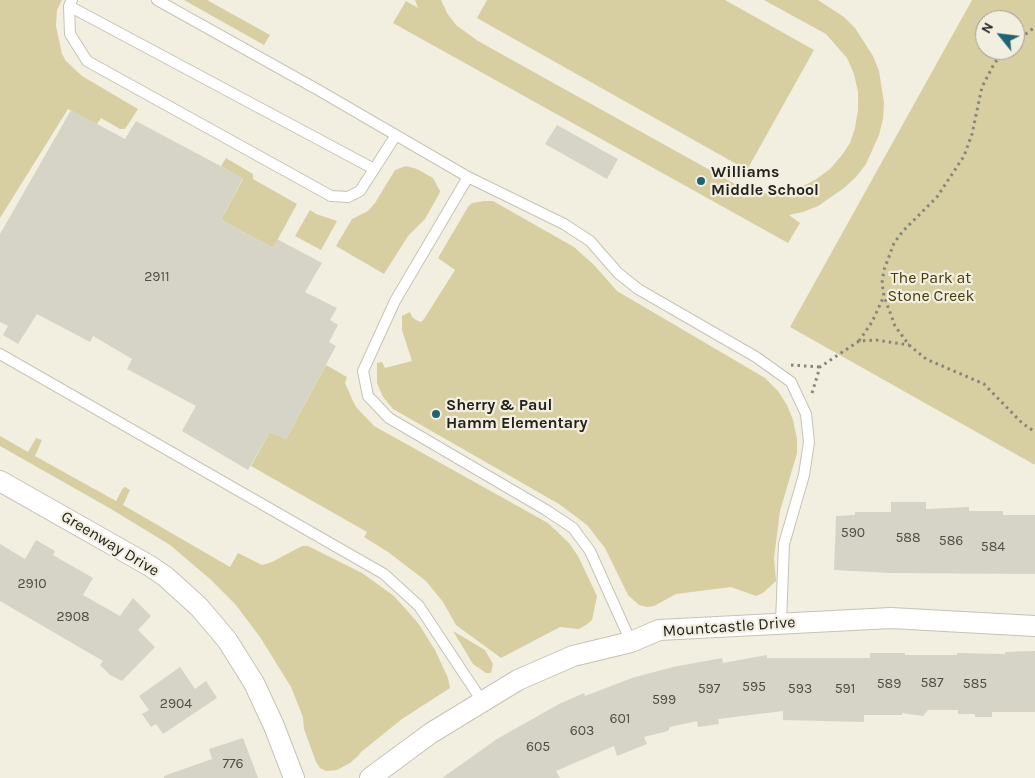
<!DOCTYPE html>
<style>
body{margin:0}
#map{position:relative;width:1035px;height:778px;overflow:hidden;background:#f2efe1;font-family:Karla,sans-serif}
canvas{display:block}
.north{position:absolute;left:975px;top:10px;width:50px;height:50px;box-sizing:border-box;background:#f2efe1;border:1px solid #9f9d93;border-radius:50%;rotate:299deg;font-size:14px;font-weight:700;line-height:20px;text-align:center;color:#23221d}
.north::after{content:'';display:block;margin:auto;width:18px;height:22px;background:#1f6475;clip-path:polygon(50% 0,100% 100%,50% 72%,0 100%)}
</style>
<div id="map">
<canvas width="1035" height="778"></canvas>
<div class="north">N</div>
</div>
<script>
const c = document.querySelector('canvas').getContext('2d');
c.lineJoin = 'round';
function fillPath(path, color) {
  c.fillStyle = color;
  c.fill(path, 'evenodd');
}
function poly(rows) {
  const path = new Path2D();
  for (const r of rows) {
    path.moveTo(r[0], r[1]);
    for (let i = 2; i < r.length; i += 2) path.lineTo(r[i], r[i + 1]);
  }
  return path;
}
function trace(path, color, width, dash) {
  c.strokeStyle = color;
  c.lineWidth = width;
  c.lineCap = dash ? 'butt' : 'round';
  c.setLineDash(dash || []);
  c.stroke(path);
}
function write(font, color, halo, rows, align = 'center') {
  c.font = font + ' Karla,sans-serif';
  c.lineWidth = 4.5;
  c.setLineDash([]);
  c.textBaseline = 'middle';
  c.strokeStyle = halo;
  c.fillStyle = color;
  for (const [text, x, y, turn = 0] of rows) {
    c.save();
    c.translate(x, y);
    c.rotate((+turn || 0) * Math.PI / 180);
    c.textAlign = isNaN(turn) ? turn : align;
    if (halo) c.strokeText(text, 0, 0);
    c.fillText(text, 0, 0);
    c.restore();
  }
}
fillPath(poly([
 [0,0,62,0,57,10,56,26,62,54,66,61,82,76,138,109,125,129,120,129,101,118,97,124,68,109,0,218],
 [184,0,207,0,270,35,264,45],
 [415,0,441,0,447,13,456,25,478,41,735,184,764,193,781,192,799,188,815,180,830,169,842,155,850,143,855,128,858,110,858,92,854,74,847,58,826,34,764,0,818,0,844,17,855,28,873,56,879,71,884,103,883,119,879,135,866,164,856,177,844,188,818,206,803,212,789,215,800,223,788,243,393,23,406,1,418,8],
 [487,0,725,0,814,50,747,170,477,18],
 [972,0,1035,0,1035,465,790,327],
 [985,20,1015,20,1015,50,985,50],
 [226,158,253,174,253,179,297,204,273,248,221,220,243,179,221,166],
 [406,166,417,169,433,178,440,191,439,194,425,219,408,236,384,274,336,246,352,219,368,211,375,203,395,170],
 [484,201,493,201,574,247,594,265,617,291,765,378,778,391,787,405,793,420,797,439,797,453,780,511,774,558,776,581,763,593,756,596,731,587,676,594,654,606,647,607,639,605,628,595,605,548,587,525,559,504,393,409,383,397,377,383,377,363,382,362,385,368,412,361,402,330,402,316,410,312,412,317,416,320,421,322,424,319,455,270,438,258,468,207,472,203],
 [310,210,316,214,337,221,321,250,295,236],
 [326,365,347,377,345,383,352,399,356,407,374,426,548,523,569,543,578,556,597,596,592,620,586,625,579,629,560,627,501,658,456,625,443,602,426,581,388,552,364,537,367,532,251,466,270,432,286,439],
 [0,436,28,452,36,438,42,440,35,456,116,501,123,488,125,487,130,490,123,505,230,567,238,553,262,565,272,562,302,546,308,546,362,573,394,596,418,623,435,650,448,678,450,688,402,719,361,752,358,756,350,763,337,770,326,771,320,768,316,762,304,729,303,717,291,687,260,637,235,604,210,579,170,545,111,509,0,446],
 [453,631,485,650,493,664,491,673,486,673,473,664]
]), '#d7cea1');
fillPath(poly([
 [71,110,125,139,136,121,243,178,221,220,273,248,277,239,322,263,305,292,337,308,330,320,338,325,329,342,336,346,286,439,270,432,248,470,182,431,196,406,127,369,132,359,93,336,90,342,37,314,18,344,3,335,8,326,0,322,0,234],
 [557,125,618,159,607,179,545,144],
 [891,502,926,502,926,509,969,507,969,511,1003,511,1003,515,1035,515,1035,574,890,573,834,570,836,516,855,515,855,512,891,512],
 [36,540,55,551,53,555,93,578,83,595,120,616,133,598,151,616,138,630,155,647,122,681,110,675,100,665,103,661,0,601,0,544,25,559],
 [1035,651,1035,712,992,712,992,717,975,717,975,714,958,714,958,710,928,710,923,716,902,713,902,715,864,715,864,722,783,720,783,711,718,719,719,724,698,727,697,721,670,727,668,731,644,737,647,744,617,756,614,746,556,771,560,778,442,778,497,739,559,704,584,693,585,696,632,678,673,667,722,658,723,663,767,655,767,658,870,658,870,653,905,653,905,655,957,655,957,653,1005,654,1005,652],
 [180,667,195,689,206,681,217,698,163,734,156,724,151,727,142,714,149,710,139,696],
 [243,738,258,778,164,778,164,776,212,759,209,749]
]), '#d6d4c6');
const service = poly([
 [72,0,69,6,70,34,87,61,331,196,348,197,360,191,396,135],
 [157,0,320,91,468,177],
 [69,6,374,169],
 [0,354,384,574,419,606,482,701],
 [631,642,590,551,573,528,546,510,389,418,368,396,363,371,395,301,468,177,564,224,590,241,618,273,638,289,756,357,791,382,806,414,809,442,804,475,784,544,781,623]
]);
const minor = poly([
 [0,481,150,566,166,577,199,607,227,640,254,683,274,726,294,778],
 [370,778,431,733,518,680,573,656,631,642,659,630,891,618,1035,626]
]);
trace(service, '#c5c3b6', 12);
trace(minor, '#c5c3b6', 22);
trace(poly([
 [1015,42,1035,27],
 [1005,50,994,64,982,87,972,134,964,156,937,197,903,231,894,243,884,270,882,283,884,296,895,326,909,345,926,359,984,384,1022,423,1035,432],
 [859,341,872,322,884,296],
 [791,365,820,367],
 [812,393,820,367,859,341,876,340,909,345]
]), '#87857b', 3, [2.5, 4]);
trace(service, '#fff', 10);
trace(minor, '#fff', 20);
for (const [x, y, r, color] of [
 [701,181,5,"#1f6475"],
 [436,414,5,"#1f6475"]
]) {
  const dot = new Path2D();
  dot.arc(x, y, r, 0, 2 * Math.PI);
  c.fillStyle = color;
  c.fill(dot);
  trace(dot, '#f2efe1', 2);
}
write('14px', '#504e47', null, [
 ["2911",157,277],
 ["590",853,533],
 ["588",908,538],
 ["586",951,541],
 ["584",993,547],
 ["2910",32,584],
 ["2908",73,617],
 ["587",932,683],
 ["589",889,684],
 ["585",975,684],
 ["595",754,687],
 ["597",709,689],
 ["593",800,689],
 ["591",845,689],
 ["599",664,700],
 ["2904",176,704],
 ["601",620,719],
 ["603",582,731],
 ["605",538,747],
 ["776",233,764]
]);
write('bold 16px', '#23221d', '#f2efe1', [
 ["Williams",711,172],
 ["Middle School",711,190],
 ["Sherry & Paul",446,405],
 ["Hamm Elementary",446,423]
], 'left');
write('16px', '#463c0c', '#f2efe1', [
 ["The Park at",931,278],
 ["Stone Creek",931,296]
]);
write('16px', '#23221d', '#f2efe1', [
 ["Greenway Drive",110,544,31],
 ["Mountcastle Drive",729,627,-4]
]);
</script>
